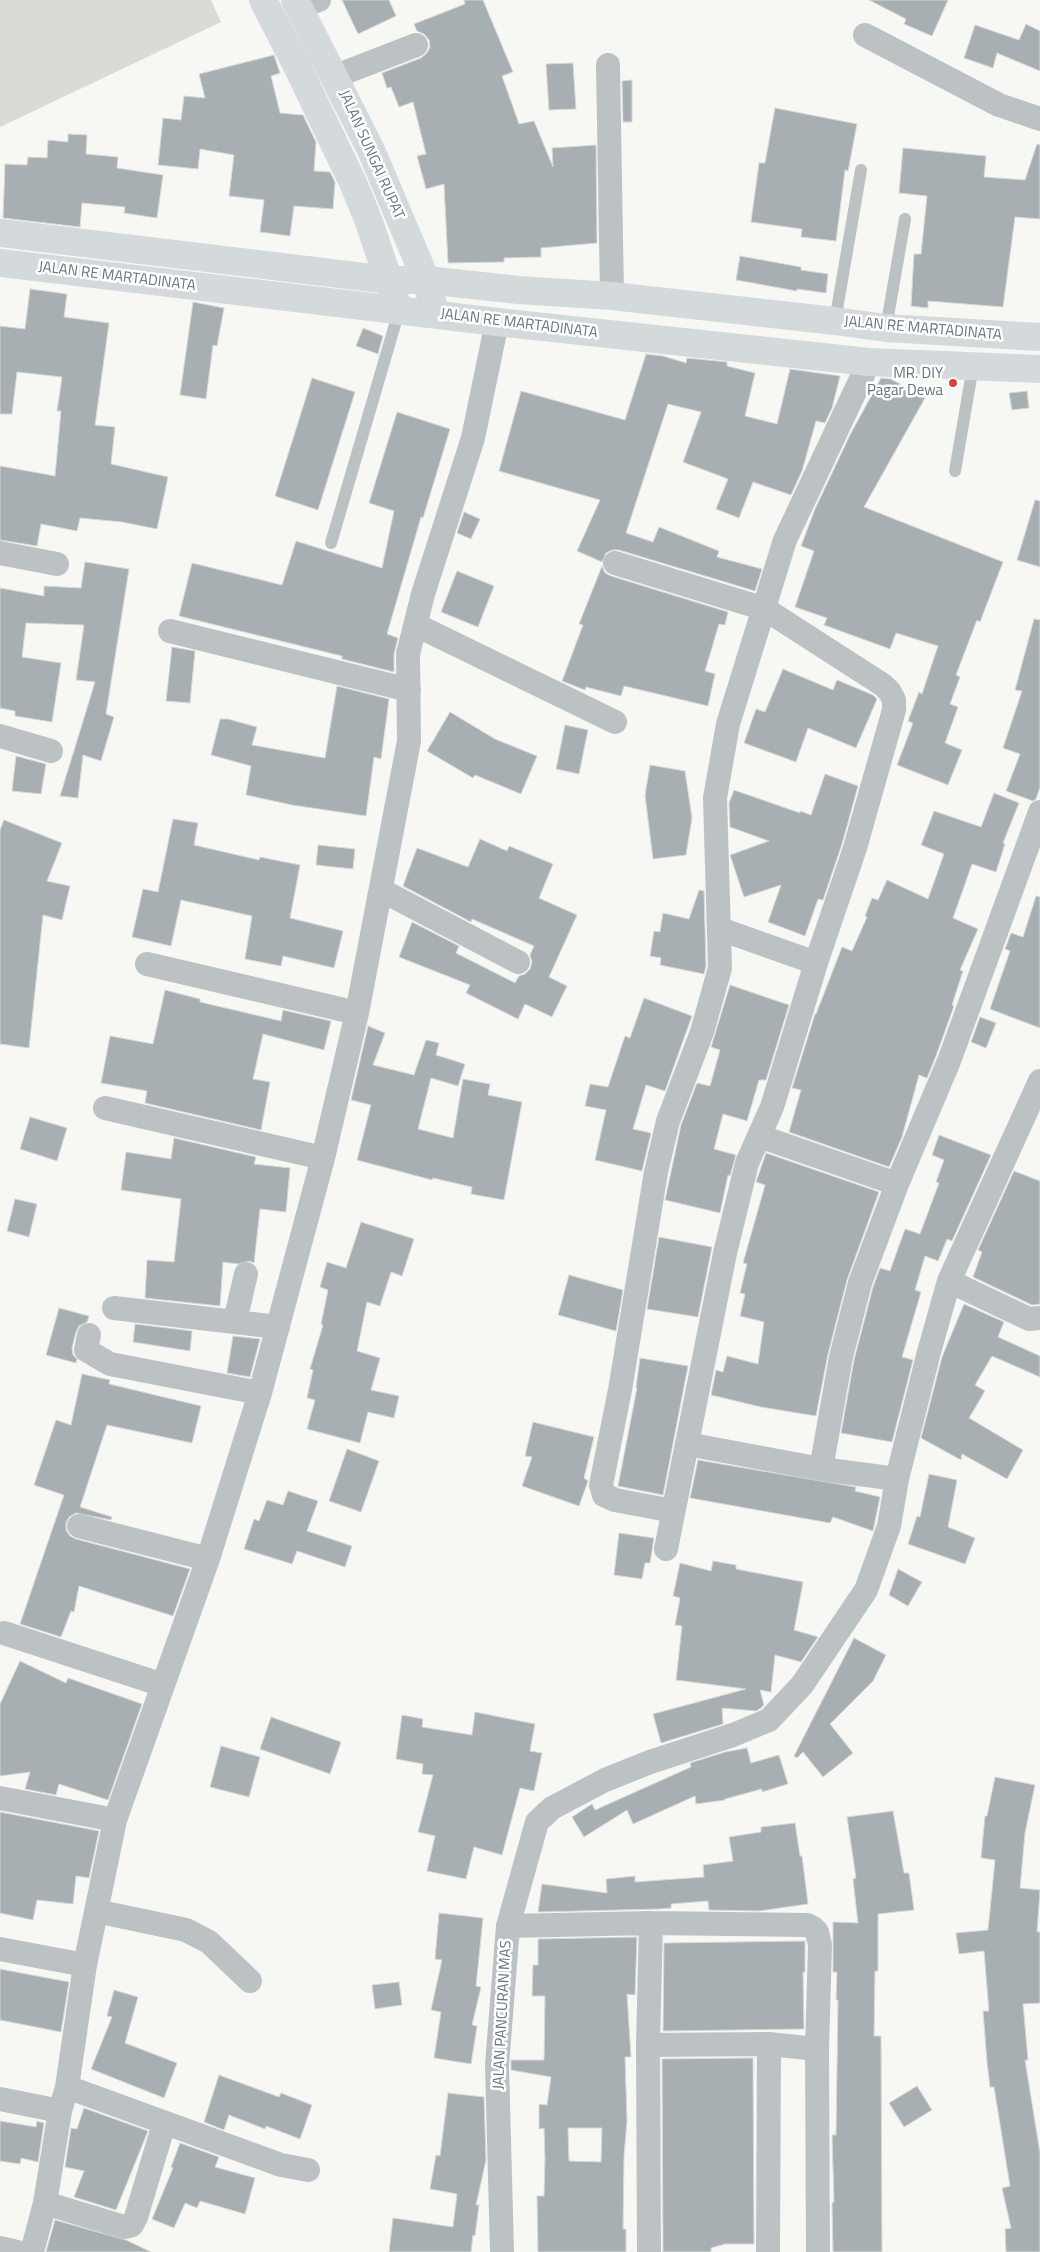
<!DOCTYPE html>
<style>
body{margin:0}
canvas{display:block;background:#f7f7f4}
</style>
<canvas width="1040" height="2252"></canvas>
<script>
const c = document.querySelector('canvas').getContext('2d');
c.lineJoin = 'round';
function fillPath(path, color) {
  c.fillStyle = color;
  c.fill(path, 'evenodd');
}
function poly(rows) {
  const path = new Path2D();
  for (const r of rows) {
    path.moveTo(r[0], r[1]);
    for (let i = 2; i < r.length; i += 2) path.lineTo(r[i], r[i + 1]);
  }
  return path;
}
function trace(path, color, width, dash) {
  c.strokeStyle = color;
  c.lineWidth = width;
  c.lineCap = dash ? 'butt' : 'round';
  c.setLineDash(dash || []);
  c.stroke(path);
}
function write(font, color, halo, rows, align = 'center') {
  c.font = font + ' "Titillium Web",sans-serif';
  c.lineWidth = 5;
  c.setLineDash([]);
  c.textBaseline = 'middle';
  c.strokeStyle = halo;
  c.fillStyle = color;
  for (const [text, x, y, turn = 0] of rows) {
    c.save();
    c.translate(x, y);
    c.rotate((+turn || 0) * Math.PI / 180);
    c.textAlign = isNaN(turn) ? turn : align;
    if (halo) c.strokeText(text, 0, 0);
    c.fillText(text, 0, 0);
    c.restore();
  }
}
fillPath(poly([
 [0,0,211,0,221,22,0,127]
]), '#d8dcd4');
const building = poly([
 [342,0,389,0,396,16,358,34,342,0],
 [464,0,483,0,513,72,502,76,519,124,534,121,553,167,552,148,596,145,597,243,541,248,541,257,504,258,504,262,448,263,444,184,426,189,417,156,426,154,413,102,399,107,391,87,387,88,382,73,421,58,427,53,430,47,429,40,424,34,417,31,414,24,465,4,464,0],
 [869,0,948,0,932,36,904,24,906,19,869,0],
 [1026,24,1040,31,1040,71,997,53,993,68,964,58,975,25,1019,40,1026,24],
 [274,55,280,73,271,76,280,113,303,115,316,142,314,171,330,172,335,182,333,209,294,206,290,236,260,232,264,200,229,196,234,155,200,149,198,169,158,165,163,118,181,120,184,96,205,98,199,74,274,55],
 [573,63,576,109,549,110,546,64,573,63],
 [632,80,632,122,623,122,622,81,632,80],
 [775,108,857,124,848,171,845,170,836,241,801,237,802,229,751,222,759,163,765,163,775,108],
 [68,134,87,135,86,154,118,157,117,168,163,175,157,218,124,213,125,207,82,203,80,227,3,218,5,164,27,165,28,157,47,158,48,140,68,142,68,134],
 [1037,144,1040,145,1040,219,1015,217,1003,307,928,301,928,308,911,306,914,254,921,254,927,196,899,193,903,148,986,156,984,177,1025,180,1037,144],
 [740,256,801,267,801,270,828,274,826,293,797,289,797,291,736,280,740,256],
 [30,289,67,294,64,317,109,323,95,425,115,427,111,464,168,477,157,529,122,522,80,518,77,531,41,524,37,546,0,540,0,466,55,476,61,411,57,411,62,377,17,372,12,414,0,414,0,326,25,329,30,289],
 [193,302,224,308,217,346,213,345,206,399,180,395,193,302],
 [363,328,383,336,378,354,356,346,363,328],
 [646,354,663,356,686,363,687,358,727,362,727,366,755,373,745,416,777,424,790,369,840,376,832,408,825,423,816,421,802,471,791,495,753,482,739,518,716,509,728,479,683,462,701,412,668,404,626,533,653,542,659,527,719,551,717,557,762,569,755,591,619,550,612,550,606,553,602,562,577,551,600,500,499,471,521,391,625,420,646,354],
 [312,378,355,392,318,510,275,496,312,378],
 [881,378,891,379,925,398,864,507,1003,562,980,622,977,620,956,675,960,677,950,704,958,707,945,743,962,750,948,785,897,765,913,723,908,721,919,692,922,694,938,646,896,633,890,649,824,625,827,618,795,607,814,551,801,546,815,509,851,433,881,378],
 [1027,391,1029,408,1012,410,1009,393,1027,391],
 [397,412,450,429,423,518,421,517,387,634,398,638,394,654,394,672,342,659,342,656,179,616,192,563,282,585,296,541,382,568,394,511,369,503,397,412],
 [1035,500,1040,501,1040,567,1017,560,1035,500],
 [464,512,480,519,471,539,457,533,464,512],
 [85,562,129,569,106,714,114,717,101,761,83,755,78,798,60,796,95,682,76,680,84,625,26,623,22,657,61,663,52,722,15,716,15,711,0,708,0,588,44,596,44,586,81,588,85,562],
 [602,566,605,573,611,576,728,612,725,625,719,624,705,671,715,674,708,706,624,686,621,696,586,687,585,690,562,681,583,625,579,624,602,566],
 [457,571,494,586,478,627,441,612,457,571],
 [1034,619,1040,620,1040,787,1036,799,1033,801,1006,791,1020,754,1003,748,1022,691,1015,690,1034,619],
 [172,647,195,651,190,703,166,701,172,647],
 [783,669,833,690,837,680,873,695,877,699,856,748,808,728,796,762,744,743,756,709,765,712,783,669],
 [337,686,389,699,381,759,374,757,366,816,292,805,246,795,251,766,211,755,220,719,228,719,257,727,252,745,325,758,337,686],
 [450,712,495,739,537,756,521,794,475,775,473,778,427,751,450,712],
 [565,725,588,730,579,774,556,769,565,725],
 [16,756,46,764,41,794,12,791,16,756],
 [650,765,685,771,692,818,686,855,653,859,645,795,650,765],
 [825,774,858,786,842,844,823,900,818,899,805,936,768,922,781,885,744,897,730,855,769,841,730,827,729,803,734,790,800,813,800,811,811,815,825,774],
 [994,793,1019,803,1003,843,1005,844,996,872,972,864,953,918,978,929,960,970,963,971,952,1005,954,1006,936,1056,927,1078,919,1075,902,1137,889,1167,789,1132,801,1090,792,1088,815,1014,816,1014,842,947,852,951,867,917,865,916,872,898,878,900,887,880,928,899,944,854,921,845,934,811,981,827,994,793],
 [173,819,198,823,194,845,259,860,260,857,300,865,290,918,343,931,334,968,283,956,281,966,245,959,252,916,181,900,171,946,132,937,143,889,158,892,173,819],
 [4,820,62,843,47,881,70,886,62,920,43,915,29,1048,0,1044,0,830,4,820],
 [480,839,507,851,509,846,553,864,539,898,577,915,549,977,567,986,552,1017,525,1004,518,1019,466,993,470,985,399,957,412,922,459,946,456,953,515,983,519,976,525,974,530,969,532,962,530,955,534,946,472,919,471,922,403,886,417,848,468,867,480,839],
 [318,845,355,849,353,869,316,865,318,845],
 [699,890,704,891,706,966,704,974,660,965,661,958,650,956,654,931,660,932,663,913,689,919,699,890],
 [1036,896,1040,897,1040,1028,990,1009,1010,951,1005,949,1011,933,1023,937,1036,896],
 [730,985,789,1005,766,1080,759,1080,747,1121,723,1114,714,1149,736,1155,730,1176,728,1175,720,1213,665,1200,681,1125,697,1083,710,1086,720,1050,711,1047,730,985],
 [165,990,200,999,200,1002,281,1021,283,1010,331,1021,324,1050,263,1034,253,1079,270,1082,261,1130,145,1103,147,1091,101,1083,110,1036,153,1044,165,990],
 [644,998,692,1016,665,1091,646,1085,633,1129,651,1133,642,1171,595,1160,606,1110,585,1106,590,1084,608,1087,625,1036,630,1038,644,998],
 [980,1017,996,1023,986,1048,971,1042,980,1017],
 [368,1026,385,1033,373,1065,414,1075,426,1040,439,1043,436,1055,465,1064,458,1086,431,1078,418,1129,453,1138,463,1079,490,1084,488,1095,522,1102,504,1200,471,1194,472,1187,433,1178,432,1180,357,1160,371,1105,351,1100,368,1026],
 [30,1117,67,1128,57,1161,20,1149,30,1117],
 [939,1135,991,1155,952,1241,947,1239,938,1261,925,1256,915,1290,921,1292,902,1357,913,1360,892,1442,841,1433,854,1360,873,1287,880,1268,890,1271,905,1229,920,1234,939,1183,936,1182,944,1160,932,1155,939,1135],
 [174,1138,256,1157,254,1164,290,1168,286,1212,260,1209,254,1263,249,1261,238,1264,223,1262,220,1306,145,1298,147,1260,174,1262,181,1199,121,1190,126,1152,171,1159,174,1138],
 [766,1153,879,1192,847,1280,828,1354,816,1416,761,1407,711,1395,716,1370,723,1372,727,1356,758,1364,764,1322,740,1316,745,1294,740,1293,747,1264,743,1263,765,1185,756,1182,766,1153],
 [1014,1171,1040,1181,1040,1304,1032,1305,973,1277,982,1252,978,1250,1014,1171],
 [15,1199,37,1204,29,1237,7,1231,15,1199],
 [361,1222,414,1239,402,1276,391,1272,380,1306,367,1302,357,1351,380,1358,371,1390,399,1396,394,1418,368,1412,360,1443,307,1429,315,1400,307,1398,313,1370,310,1369,323,1325,321,1324,328,1290,320,1287,327,1262,346,1268,361,1222],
 [659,1237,712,1247,698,1317,647,1309,659,1237],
 [569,1275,623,1290,616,1331,558,1315,569,1275],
 [964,1304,1004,1322,998,1337,1040,1356,1040,1377,992,1356,975,1385,985,1391,969,1418,1023,1450,1007,1479,962,1454,961,1460,921,1438,942,1357,964,1304],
 [59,1308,89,1316,87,1322,79,1326,76,1332,72,1348,73,1355,77,1359,76,1363,46,1355,59,1308],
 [135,1324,192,1331,190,1351,133,1342,135,1324],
 [233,1336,260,1339,250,1377,227,1373,233,1336],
 [640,1358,688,1366,663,1495,618,1486,637,1388,636,1387,640,1358],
 [82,1374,110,1380,109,1384,201,1406,192,1443,107,1425,80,1507,112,1517,111,1520,76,1513,69,1517,66,1523,66,1530,70,1536,76,1539,190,1569,173,1616,79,1586,74,1612,71,1611,61,1637,20,1624,64,1495,34,1485,56,1420,71,1425,82,1374],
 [533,1422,594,1437,584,1478,588,1481,579,1506,522,1486,532,1457,525,1456,533,1422],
 [347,1449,379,1461,361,1512,329,1501,347,1449],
 [698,1460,856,1487,855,1491,880,1497,873,1531,833,1517,830,1523,690,1498,698,1460],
 [929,1474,957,1480,948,1527,975,1538,965,1564,908,1544,917,1516,920,1517,929,1474],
 [288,1491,318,1501,307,1531,352,1546,345,1567,297,1551,292,1564,244,1549,254,1519,259,1521,267,1500,283,1505,288,1491],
 [619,1533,654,1538,650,1563,645,1563,642,1579,614,1575,619,1533],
 [713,1561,736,1565,736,1569,803,1582,794,1630,818,1637,801,1662,775,1655,771,1692,760,1690,764,1705,761,1708,756,1711,722,1708,723,1724,661,1743,653,1714,746,1689,676,1680,682,1626,675,1625,680,1598,673,1596,680,1563,711,1571,713,1561],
 [898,1569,922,1582,908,1606,889,1595,898,1569],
 [854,1638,886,1655,873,1681,830,1724,853,1753,823,1777,803,1752,797,1758,794,1756,854,1638],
 [20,1661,66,1683,68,1678,142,1704,108,1800,59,1784,56,1795,25,1789,30,1772,0,1776,0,1704,20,1661],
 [475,1712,535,1724,530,1751,542,1753,534,1791,520,1788,502,1855,474,1847,466,1879,427,1871,435,1836,418,1832,433,1775,422,1774,423,1764,396,1759,402,1715,423,1719,422,1727,472,1735,475,1712],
 [271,1717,341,1742,330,1774,260,1749,271,1717],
 [221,1746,260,1757,249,1797,210,1787,221,1746],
 [747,1748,751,1763,779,1755,788,1784,762,1792,762,1789,725,1799,725,1800,696,1804,695,1796,633,1824,627,1810,584,1837,572,1817,592,1804,595,1810,691,1767,690,1763,725,1752,747,1748],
 [995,1777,1035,1785,1025,1833,1020,1888,1040,1890,1037,1932,1040,1932,1040,2003,1023,2004,1028,2060,1025,2060,1040,2153,1040,2252,1006,2252,1005,2229,1011,2228,1002,2188,1010,2186,994,2087,990,2087,987,2062,983,2011,989,2011,984,1951,959,1954,956,1933,988,1930,995,1860,981,1858,985,1816,987,1816,995,1777],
 [893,1811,904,1873,909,1873,914,1910,878,1914,878,1971,875,1971,874,2036,881,2036,882,2252,833,2252,832,2203,834,2202,832,2135,836,2135,838,2000,836,2000,837,1972,833,1972,833,1922,858,1923,853,1879,856,1878,847,1817,893,1811],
 [0,1812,99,1831,89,1878,76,1876,73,1904,37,1900,33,1920,0,1913,0,1812],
 [795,1823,800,1856,802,1856,808,1904,759,1911,709,1910,708,1901,671,1904,671,1908,660,1909,538,1912,542,1884,607,1893,606,1879,635,1876,635,1882,704,1877,703,1865,733,1861,729,1837,761,1832,761,1827,795,1823],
 [439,1913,483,1918,476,1986,481,1987,472,2025,477,2026,471,2064,434,2058,441,2012,431,2010,442,1960,435,1959,439,1913],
 [637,1937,635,1995,627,1994,631,2057,625,2057,627,2121,624,2156,623,2229,626,2229,626,2252,538,2252,537,2196,544,2196,545,2159,544,2128,539,2129,539,2104,547,2105,551,2077,511,2070,511,2060,544,2060,545,1996,532,1996,533,1965,538,1965,538,1939,637,1937],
 [568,2128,602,2128,601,2162,569,2161,568,2128],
 [805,1941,805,1972,803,1972,804,2029,663,2031,664,1943,805,1941],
 [0,1969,69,1982,61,2032,0,2020,0,1969],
 [399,1982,402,2005,375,2009,372,1985,399,1982],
 [114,1990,138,1997,125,2043,177,2063,164,2098,91,2069,112,2017,107,2016,114,1990],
 [753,2058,754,2244,725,2244,711,2248,711,2252,663,2252,662,2059,753,2058],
 [219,2075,279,2097,281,2093,312,2105,300,2139,266,2126,265,2129,229,2115,224,2130,204,2122,219,2075],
 [917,2086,932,2110,904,2127,889,2103,917,2086],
 [448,2093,484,2097,486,2160,476,2205,479,2205,475,2236,473,2235,471,2252,389,2252,393,2218,453,2227,457,2194,430,2189,436,2155,440,2156,448,2093],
 [84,2108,148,2131,116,2210,74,2197,84,2171,65,2167,71,2128,77,2129,84,2108],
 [0,2121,36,2127,37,2121,44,2123,38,2162,21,2158,20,2164,0,2161,0,2121],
 [180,2143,219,2157,215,2167,255,2178,245,2214,200,2201,197,2208,185,2203,174,2228,152,2219,173,2168,171,2167,180,2143],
 [55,2220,126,2240,151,2252,46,2252,55,2220]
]);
fillPath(building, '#a7afb3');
trace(building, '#d9d8d7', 1);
trace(poly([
 [835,321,861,170],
 [886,328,905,219],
 [955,471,973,366],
 [331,543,399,311]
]), '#bcc2c4', 12);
trace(poly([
 [299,7,319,0],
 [865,35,999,105,1040,119],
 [608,65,612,296],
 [336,76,416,45],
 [0,553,57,564],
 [615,563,765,609,883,685,890,692,894,700,894,710,855,848,816,963,720,929],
 [416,625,615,722],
 [170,631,409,690],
 [0,736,51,751],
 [381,890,518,962],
 [147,964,357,1013],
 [105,1108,323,1158],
 [759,1136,897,1184],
 [949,1281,1029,1319,1040,1318],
 [114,1308,278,1327],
 [235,1321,246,1274],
 [89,1335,86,1350,110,1364,260,1393],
 [687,1444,821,1469,897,1479],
 [821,1469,841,1357,860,1283,897,1184,949,1061,1040,812],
 [673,1511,615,1500,604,1495,601,1485,620,1390,656,1172,668,1121,702,1032,720,968,715,798,728,724,785,540,869,362],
 [79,1526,208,1559],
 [666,1549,725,1253,747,1163,772,1107,816,963],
 [4,1633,163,1685],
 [0,1798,115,1820],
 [96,1911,186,1930,209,1942,250,1981],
 [508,1926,651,1923,807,1925,813,1928,817,1932,820,1945,817,2049,818,2252],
 [0,1949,85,1965],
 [648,2045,769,2044,817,2049],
 [67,2087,281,2165,308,2170],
 [0,2099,60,2111],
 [45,2203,124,2227,132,2225,136,2217,164,2124],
 [0,2248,17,2252],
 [32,2252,45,2203,60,2111,67,2087,85,1965,115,1820,208,1559,260,1393,323,1158,357,1013,409,741,408,654,423,594,473,438,497,322],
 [502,2252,497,2065,508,1926,537,1822,552,1808,605,1780,650,1762,733,1735,769,1720,802,1685,866,1590,889,1526,897,1479,929,1352,949,1281,1040,1081],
 [649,2252,648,2045,651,1923],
 [768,2252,769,2044]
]), '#bcc2c4', 24);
trace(poly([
 [263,0,297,66,354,185,369,222,399,311],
 [295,0,371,150,426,280,436,314]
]), '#d4d9db', 28);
trace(poly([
 [0,233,389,280,426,280,519,290,612,296,835,321,886,328,1040,337],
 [0,263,497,322,869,362,1040,369]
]), '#d4d9db', 28);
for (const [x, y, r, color] of [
 [953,383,5,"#d44638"]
]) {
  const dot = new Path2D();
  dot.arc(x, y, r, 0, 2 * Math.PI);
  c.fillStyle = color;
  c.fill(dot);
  trace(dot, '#fff', 2);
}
write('15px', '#65767d', '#fff', [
 ["JALAN SUNGAI RUPAT",371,155,66],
 ["JALAN RE MARTADINATA",117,277,7],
 ["JALAN RE MARTADINATA",519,324,7],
 ["JALAN RE MARTADINATA",923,329,5],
 ["JALAN PANCURAN MAS",503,2015,-87]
]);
write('15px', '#65767d', '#fff', [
 ["MR. DIY",943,374],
 ["Pagar Dewa",943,391]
], 'right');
</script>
